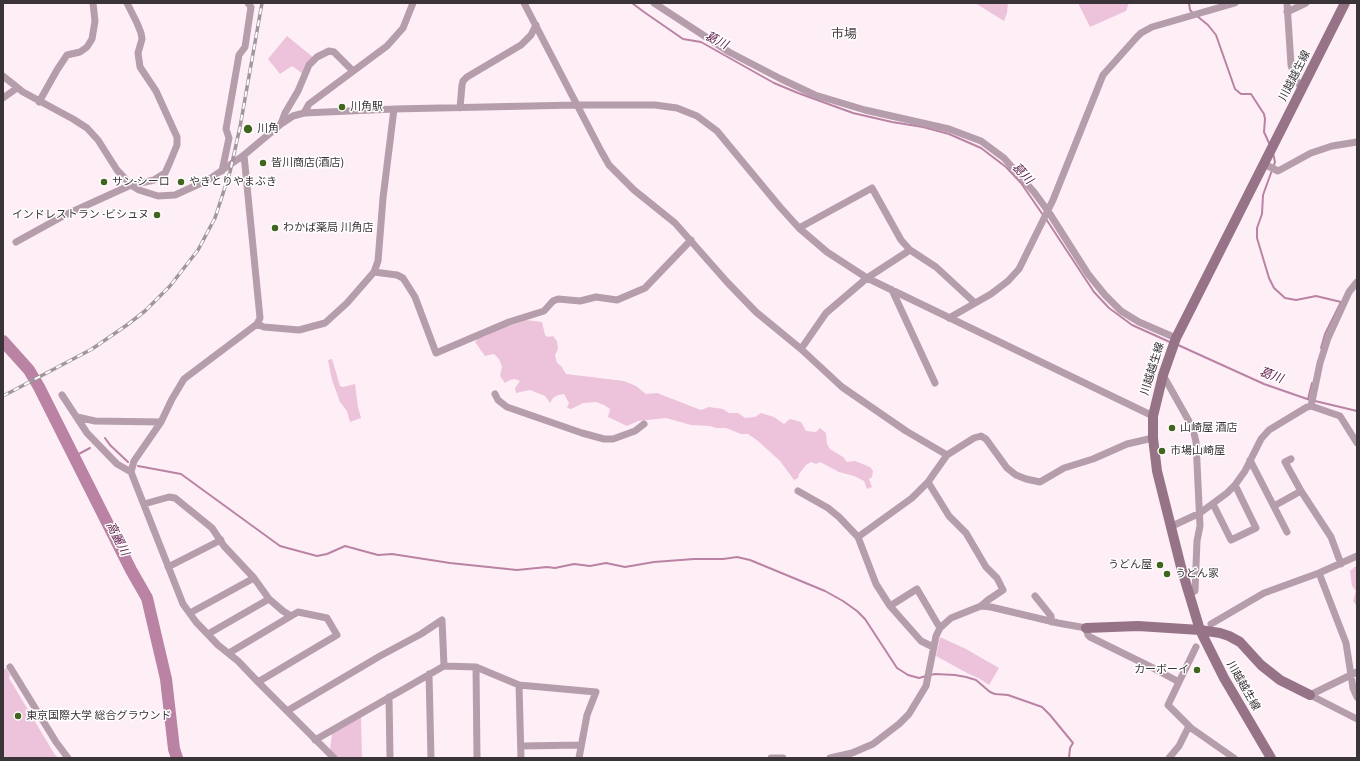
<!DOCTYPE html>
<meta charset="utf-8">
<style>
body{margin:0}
#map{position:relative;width:1360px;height:761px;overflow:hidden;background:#feeff7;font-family:"Roboto Condensed",sans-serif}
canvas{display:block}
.frame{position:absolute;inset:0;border:4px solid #3a3438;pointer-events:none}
</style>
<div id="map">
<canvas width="1360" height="761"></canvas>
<div class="frame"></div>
</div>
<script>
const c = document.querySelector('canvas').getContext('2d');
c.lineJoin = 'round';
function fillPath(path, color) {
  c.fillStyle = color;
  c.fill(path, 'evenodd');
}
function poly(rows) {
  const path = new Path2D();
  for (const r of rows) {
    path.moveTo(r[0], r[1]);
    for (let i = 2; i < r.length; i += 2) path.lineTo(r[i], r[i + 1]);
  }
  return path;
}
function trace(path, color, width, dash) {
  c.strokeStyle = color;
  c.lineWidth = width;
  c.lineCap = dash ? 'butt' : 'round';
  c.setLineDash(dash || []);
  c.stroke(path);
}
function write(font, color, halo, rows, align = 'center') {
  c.font = font + ' "Roboto Condensed","Noto Sans JP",sans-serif';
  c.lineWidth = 3;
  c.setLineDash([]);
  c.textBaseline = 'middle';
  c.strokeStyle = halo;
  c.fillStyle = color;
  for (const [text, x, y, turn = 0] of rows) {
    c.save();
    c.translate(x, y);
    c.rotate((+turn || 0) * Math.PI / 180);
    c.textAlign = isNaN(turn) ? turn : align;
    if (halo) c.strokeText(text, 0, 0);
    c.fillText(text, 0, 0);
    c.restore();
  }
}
fillPath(poly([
 [975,3,1008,3,1007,13,1004,21],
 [1078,3,1129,3,1126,11,1090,27],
 [287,36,314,58,303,74,292,66,280,74,268,59],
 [526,320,542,322,545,335,548,337,553,336,557,341,558,349,555,355,557,363,561,366,566,374,624,381,636,386,646,394,657,393,701,410,709,407,723,409,729,413,738,413,745,418,755,417,761,413,774,417,784,424,790,419,801,422,806,431,816,432,820,428,826,433,827,444,830,449,843,457,847,462,855,461,870,467,873,471,872,477,869,479,872,487,867,489,864,481,854,476,839,472,820,462,816,464,811,462,806,465,799,474,798,478,794,480,780,461,758,441,748,434,741,434,726,428,716,428,710,426,691,425,666,418,638,421,627,426,608,417,610,409,604,405,596,402,583,403,571,409,567,408,569,403,564,394,558,395,553,398,550,403,545,396,530,390,516,393,515,388,520,381,515,379,510,380,505,383,500,376,502,367,499,359,494,354,485,356,475,342,478,338,486,336,493,331],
 [332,359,340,386,343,387,355,384,358,407,361,418,350,422,347,411,340,402,332,380,328,360],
 [1357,565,1357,605,1356,605,1353,601,1356,591,1352,586,1350,571],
 [940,637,966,649,999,668,989,685,980,679,967,673,936,656],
 [6,668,10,675,9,678,55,755,59,758,3,758,3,670],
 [361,716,362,758,338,758,330,750,332,733]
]), '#ecc3da');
trace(poly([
 [632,3,644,12,683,39,701,42,774,83,798,93,853,113,892,122,923,127,949,134,981,148,1006,167,1021,183,1043,215],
 [1189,3,1190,10,1192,12],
 [1197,16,1208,25,1216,35,1235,89,1241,94,1251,94,1264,114,1265,119,1264,132,1269,143],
 [1273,153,1275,162,1263,195,1262,214,1257,228,1257,238,1269,278,1274,288,1285,298,1296,300,1316,296,1341,302,1325,334,1321,348],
 [1046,219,1094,292,1109,308,1132,325,1172,343],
 [1178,345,1264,384,1310,400],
 [1308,399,1312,383],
 [1315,401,1357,411],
 [105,438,110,445,128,462],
 [75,456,90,448],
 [138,466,181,474,280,546,317,556,327,554,345,546,378,555,392,554,450,563,517,570,547,567,555,568,574,564,590,566,606,563,625,567,654,562,694,559,723,559,737,557,750,560,825,591,843,601,857,611,865,619,897,668,908,675,919,678,926,676],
 [930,675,935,674,955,675,966,677,976,680,990,692,995,694,1008,695,1042,707,1050,715,1073,743,1070,748,1069,758]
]), '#ba83a4', 2);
trace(poly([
 [3,341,29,370,39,387,131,570,147,598,166,679,174,749,177,758]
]), '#ba83a4', 12);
trace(poly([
 [524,3,601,151,609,165,634,190,675,223,727,282,756,312,801,349,842,387,906,431,947,455],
 [654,3,729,52,781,79,815,95,865,110,949,129,981,141,1004,158,1034,192,1048,211,1088,274,1105,295,1121,311,1139,322,1176,338],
 [1287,3,1291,65,1295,78,1302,89],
 [1287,12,1306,3],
 [3,76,23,92,73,119,87,128,98,140,117,170,131,185,139,190,158,196,175,195,208,180,244,155,281,124,293,116,304,113,394,109,576,105,655,105,677,108,697,116,717,131,780,207,799,228,827,252,867,278,1153,416],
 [3,98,17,88],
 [39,102,57,70,67,55,80,52,87,47,92,39,95,21,93,3],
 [460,108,462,85,463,81,467,77,521,45,531,35,536,25],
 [304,113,309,104,387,46,403,28,413,3],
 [281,124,285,113,298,91,309,65,317,57,329,51,334,52,353,71],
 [244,155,260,318,257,324,184,379,172,399,161,422,134,461,131,472,183,604,196,622,218,645,238,661,258,682,334,758],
 [1264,164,1278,171,1311,153,1332,146,1357,142],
 [222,171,229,138,226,129,239,55,245,47,251,7,248,3],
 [799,228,872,188,901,240,910,250,936,267,975,303],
 [16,242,65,215,131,185,154,180,165,173,170,162,177,145,177,137,156,91,140,67,138,53,142,39,141,33,137,23,127,3],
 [374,272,397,275,403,278,415,297,436,353,509,322,544,311,553,301,558,299,580,301,596,297,617,300,645,288,691,240],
 [892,290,935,383],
 [949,318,991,294,1008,281,1019,269,1053,200,1103,75,1136,38,1141,33,1152,27,1235,3],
 [257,324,264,327,299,330,325,323,347,303,374,272,378,261,383,198,394,109],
 [801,349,826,313,867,278,910,250],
 [1163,375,1190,423,1194,433,1196,442,1200,526,1197,541,1195,591,1188,594],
 [495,394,498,400,507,407,582,433,604,439,613,439,635,431,644,424],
 [62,395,87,433,117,464,131,472],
 [1311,406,1340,416,1357,443],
 [77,417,95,421,161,422],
 [1291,459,1285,462,1301,491],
 [1250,460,1287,532],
 [928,482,949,516,966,533,986,567,997,578,1003,590,988,600,981,606],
 [798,491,828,508,839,517,858,537,876,584,890,606,921,641,933,647],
 [144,504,169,497,175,498,212,528,224,546,254,578,269,599,283,611,291,616,298,612,327,618,337,635,258,682],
 [1213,504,1231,540,1256,528,1235,485],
 [1274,506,1301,491,1331,537,1341,564],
 [1170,527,1200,513,1227,493,1235,485,1245,471,1261,439,1269,430,1307,407,1311,406,1320,363,1328,338,1349,292,1357,282],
 [858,537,912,498,928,482,947,455,974,438,981,436,986,439,1007,468,1016,475,1026,479,1040,482,1064,468,1093,459,1127,444,1153,438],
 [168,567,221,540],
 [1319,573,1346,643,1353,688,1357,697],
 [1035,596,1051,616,1052,622],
 [890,606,917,589,940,628],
 [190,613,254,578],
 [1211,624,1264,593,1319,573,1357,556],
 [208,634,269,599],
 [229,653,291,616],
 [10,667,56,742,68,758],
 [476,667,477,758],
 [429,674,431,758],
 [1179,682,1168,705,1191,728,1234,758],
 [519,685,521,758],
 [1310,695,1357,719],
 [1310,695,1357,672],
 [389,697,390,758],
 [287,711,380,656,421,634,442,620,444,666],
 [315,740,444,666,476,667,519,685,596,692,587,715,579,758],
 [521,746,581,745],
 [771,758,783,758],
 [830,758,852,753,873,744,899,724,909,714,926,686,936,636,940,628,951,618,981,606,991,607,1058,623,1086,628,1088,635,1090,637,1153,668,1179,682,1196,647],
 [1169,758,1179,746,1189,726]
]), '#b69dab', 7);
trace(poly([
 [1086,628,1138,626,1200,630,1220,633,1229,636,1240,642,1261,665,1280,680,1310,695],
 [1271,758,1224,678,1200,630,1181,567,1157,471,1153,438,1153,416,1163,375,1176,338,1345,3]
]), '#977388', 10);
const rail = poly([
 [3,396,92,349,127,325,145,311,170,286,198,250,215,218,230,172,240,127,262,3]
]);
trace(rail, '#a1969d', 3.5);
trace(rail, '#fff', 2, [6]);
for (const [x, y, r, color] of [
 [342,107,4,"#40651e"],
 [248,129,5,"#40651e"],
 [263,163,4,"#40651e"],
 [104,182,4,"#40651e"],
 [181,182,4,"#40651e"],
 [157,215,4,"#40651e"],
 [275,228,4,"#40651e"],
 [1172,428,4,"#40651e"],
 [1162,451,4,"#40651e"],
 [1160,565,4,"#40651e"],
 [1167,574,4,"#40651e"],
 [1197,670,4,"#40651e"],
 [18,716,4,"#40651e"]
]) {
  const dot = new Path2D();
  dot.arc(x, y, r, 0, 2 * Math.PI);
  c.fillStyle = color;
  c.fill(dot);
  trace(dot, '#fff', 1.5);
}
write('11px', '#3a3438', '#fff', [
 ["川越越生線",1295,76,-63],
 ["川越越生線",1153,369,-73],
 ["川越越生線",1243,686,60]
]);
write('11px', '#3a3438', '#fff', [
 ["川角駅",350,107],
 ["川角",257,129],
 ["皆川商店(酒店)",271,163],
 ["サン-シーロ",112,182],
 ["やきとりやまぶき",189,182],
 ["インドレストラン -ビシュヌ",149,215,"right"],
 ["わかば薬局 川角店",283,228],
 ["山崎屋 酒店",1180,428],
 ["市場山崎屋",1170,451],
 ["うどん屋",1152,565,"right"],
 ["うどん家",1175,574],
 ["カーボーイ",1189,670,"right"],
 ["東京国際大学 総合グラウンド",26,716]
], 'left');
write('italic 12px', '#5a1845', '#fff', [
 ["葛川",716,41,26],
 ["葛川",1022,174,46],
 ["葛川",1271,376,20],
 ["高麗川",117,539,63]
]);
write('13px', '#4c4047', '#fff', [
 ["市場",844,35]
]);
</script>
